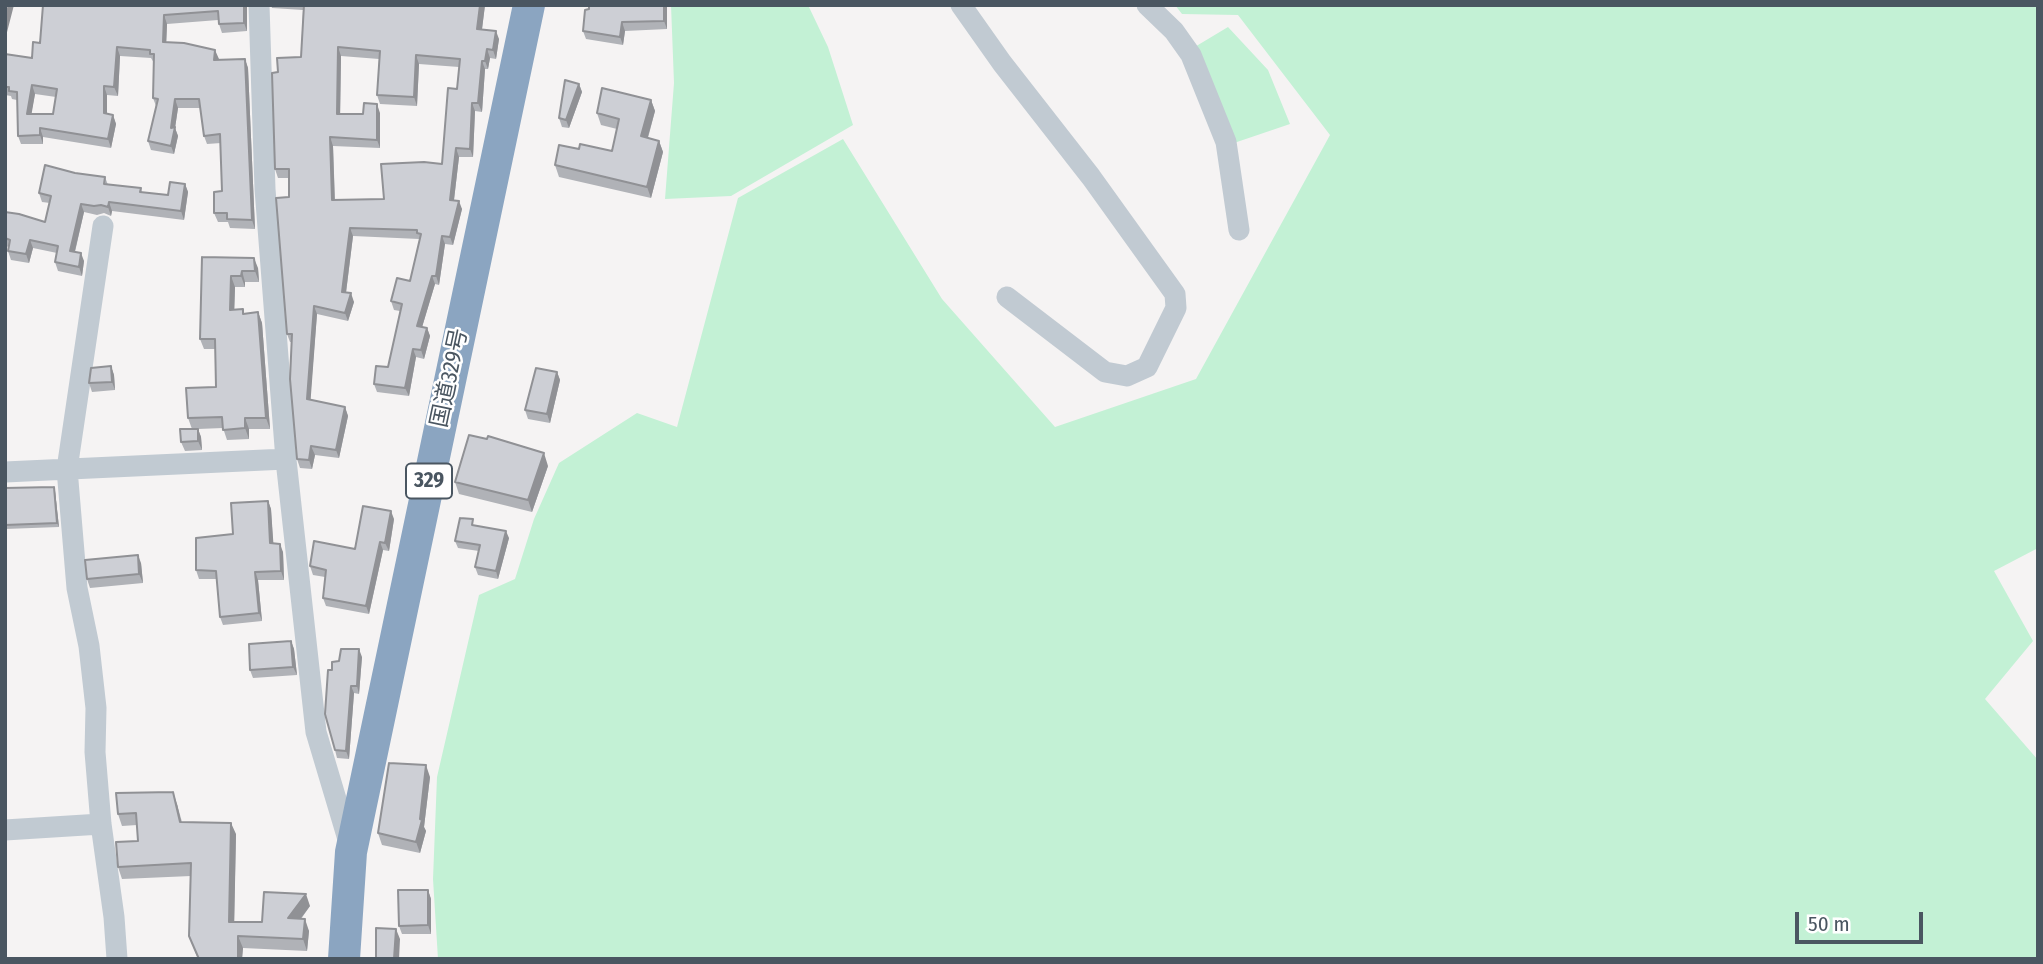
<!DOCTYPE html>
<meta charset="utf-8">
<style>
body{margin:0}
#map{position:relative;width:2043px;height:964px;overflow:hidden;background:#f5f3f3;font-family:"Fira Sans Condensed",sans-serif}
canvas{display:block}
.frame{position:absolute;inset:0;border:7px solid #4a5661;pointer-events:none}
.scale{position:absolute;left:1795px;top:912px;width:128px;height:32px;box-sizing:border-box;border:4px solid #4a5661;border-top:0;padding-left:9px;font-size:21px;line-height:24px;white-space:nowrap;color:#4a5661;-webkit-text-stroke:5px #fff;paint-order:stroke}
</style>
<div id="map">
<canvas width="2043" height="964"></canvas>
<div class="frame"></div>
<div class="scale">50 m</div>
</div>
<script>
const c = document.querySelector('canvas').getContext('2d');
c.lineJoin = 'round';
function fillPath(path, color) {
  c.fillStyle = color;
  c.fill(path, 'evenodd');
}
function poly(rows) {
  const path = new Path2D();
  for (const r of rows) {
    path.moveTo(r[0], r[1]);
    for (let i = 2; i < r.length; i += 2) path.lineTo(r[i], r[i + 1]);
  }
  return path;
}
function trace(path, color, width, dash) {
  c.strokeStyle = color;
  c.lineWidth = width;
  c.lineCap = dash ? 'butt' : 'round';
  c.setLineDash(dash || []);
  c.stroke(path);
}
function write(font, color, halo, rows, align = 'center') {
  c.font = font + ' "Fira Sans Condensed","Noto Sans JP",sans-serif';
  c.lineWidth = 5;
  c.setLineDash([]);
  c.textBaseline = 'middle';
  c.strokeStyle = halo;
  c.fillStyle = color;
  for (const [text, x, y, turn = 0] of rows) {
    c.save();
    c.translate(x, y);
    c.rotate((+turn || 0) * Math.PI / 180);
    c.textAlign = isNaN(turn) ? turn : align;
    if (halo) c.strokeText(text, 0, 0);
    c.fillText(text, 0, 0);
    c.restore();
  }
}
fillPath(poly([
 [671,5,808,5,828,47,853,125,731,196,665,199,674,83],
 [1175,5,2038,5,2038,548,1994,571,2033,641,1985,699,2038,760,2038,959,438,959,433,879,437,777,479,595,515,579,534,519,559,463,637,413,677,427,738,198,843,139,942,299,1055,427,1196,379,1330,135,1238,15,1182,14],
 [1228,27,1268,70,1290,124,1234,143,1193,48]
]), '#c3f1d5');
trace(poly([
 [259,5,265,189,286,460,316,732,350,846],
 [961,5,1002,63,1091,177,1175,294,1176,308,1147,367,1127,376,1105,372,1007,297],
 [1147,5,1174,31,1191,55,1226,142,1239,230],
 [103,226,67,469,77,588,89,646,96,708,95,752,101,824,114,917,117,959],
 [5,472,286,459],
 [5,830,101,824]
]), '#c1cad2', 21);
trace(poly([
 [344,959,351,852,529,5]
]), '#8ba5c1', 32);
fillPath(poly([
 [43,5,247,5,247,31,222,33,219,24,218,20,167,24,166,42,218,59,245,59,248,68,255,229,230,228,228,222,218,222,214,213,222,191,221,143,207,144,204,136,200,108,178,108,175,128,178,136,174,154,151,150,148,141,156,106,153,98,154,63,151,58,120,56,118,96,107,95,107,114,113,115,116,124,111,148,43,137,43,144,21,144,18,136,17,100,12,99,11,96,5,95,5,54,32,58,40,43],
 [35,94,56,97,53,114,31,114],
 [271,5,485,5,482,29,499,39,496,59,490,58,488,69,485,69,482,112,475,111,473,157,459,157,454,200,462,209,453,245,445,244,439,285,435,284,422,327,427,328,430,336,424,359,416,357,409,396,377,392,374,384,388,367,400,311,394,310,391,301,410,281,419,241,419,239,353,236,346,293,354,302,348,321,317,314,310,400,345,407,348,416,339,458,315,455,312,469,300,468,297,459,292,342,290,342,287,334,289,178,278,178,275,169,278,72,301,57,303,10,272,8],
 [341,56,379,59,377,95,380,104,417,106,419,64,459,67,457,89,442,164,384,199,335,200,333,146,380,148,380,113,340,114],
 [589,5,667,5,667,29,625,31,623,45,586,39,583,31,589,9],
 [579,84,582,92,569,128,562,127,559,118],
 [651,100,655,111,648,138,659,141,663,152,651,198,559,177,555,165,579,149,612,151,617,129,601,125,597,113],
 [75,173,105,177,108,185,141,188,142,192,168,195,185,184,188,192,184,220,112,211,111,216,104,213,97,215,84,212,75,252,84,261,82,276,58,271,55,262,57,253,33,248,29,263,11,260,8,251,9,247,5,246,5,212,45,222,50,203,42,202,39,193],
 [202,257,258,268,259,282,245,282,245,287,235,287,234,310,245,314,258,312,262,323,270,429,249,429,249,439,227,440,223,428,198,429,201,437,202,450,185,451,181,442,192,429,188,418,216,387,215,349,204,349,200,339],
 [111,366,114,375,115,390,92,392,89,383],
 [557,372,560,380,550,423,528,419,525,410],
 [548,466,532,512,459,494,455,482],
 [54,487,55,491,59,527,5,529,5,488],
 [268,501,271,509,273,543,283,552,284,580,258,580,262,621,223,625,220,617,217,579,199,579,196,570],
 [394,519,389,551,383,550,369,614,326,606,323,598,325,577,313,575,310,566,355,549],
 [476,526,509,538,498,579,478,575,475,567,479,551,458,548,455,541],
 [141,563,143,583,90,588,87,579],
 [291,641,294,649,297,675,253,678,250,670],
 [362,657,359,694,354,693,349,759,337,758,335,750,332,670,339,661],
 [430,777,424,827,426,831,420,853,382,845,378,833],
 [177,804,182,822,236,834,234,922,262,922,310,906,301,919,309,931,307,951,243,948,242,959,198,959,189,936,191,876,122,879,118,867,138,841,137,825,122,826,118,814],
 [428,890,431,899,431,934,402,934,399,926]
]), '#b0b2b7');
fillPath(poly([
 [9,5,14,5,5,40,5,19],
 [244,5,247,5,247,31,244,23],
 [480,5,485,5,481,37,477,29],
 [664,5,667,5,667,29,664,21],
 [164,15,167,24,166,51,163,42],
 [622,22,625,31,623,45,620,37],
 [496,31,499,39,496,59,493,50],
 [117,47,120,56,118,96,114,87],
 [338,47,341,56,340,123,337,114],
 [487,49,490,58,488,69,485,61],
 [215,50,219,59,214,60],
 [416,55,419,64,417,106,414,97],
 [245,59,248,68,255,229,252,220],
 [482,61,485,69,482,112,478,103],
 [579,84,582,92,569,128,566,120],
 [32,85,35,94,30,123,27,114],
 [104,86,107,95,107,122,104,113],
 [175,99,178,108,175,128,178,136,174,154,171,146,171,128],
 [651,100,655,111,645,147,641,136],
 [472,103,475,111,473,157,470,149],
 [377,104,380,113,380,148,377,140],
 [113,115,116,124,111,148,108,139],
 [40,128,43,137,43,144,40,135],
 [330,137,333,146,335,209,332,200],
 [659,141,663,152,651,198,647,187],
 [456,148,459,157,453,208,450,200],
 [185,184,188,192,184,220,181,211],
 [459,201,462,209,453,245,450,237],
 [109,202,112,211,111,216,108,207],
 [81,204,84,212,73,259,70,251],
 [350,228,353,236,345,300,342,292],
 [442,236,445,244,439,285,436,276],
 [30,240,33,248,29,263,26,254],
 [81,253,84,261,82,276,79,267],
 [254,258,258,268,259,282,255,271],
 [242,271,245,282,245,287,241,276],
 [231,276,235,287,234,321,230,310],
 [432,276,435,284,420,334,417,326],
 [351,293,354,302,348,321,345,313],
 [314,306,317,314,310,408,307,399],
 [258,312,262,323,270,429,266,418],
 [427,328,430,336,424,359,421,350],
 [413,349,416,357,409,396,405,388],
 [111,366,114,375,115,390,112,382],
 [557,372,560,380,550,423,547,414],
 [345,407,348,416,339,458,336,450],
 [245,418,249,429,249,439,245,428],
 [198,429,201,437,202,450,198,441],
 [311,446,315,455,312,469,309,460],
 [544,453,548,466,532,512,528,500],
 [54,487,55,491,59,527,57,523],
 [268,501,271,509,274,552,270,543],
 [391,511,394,519,389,551,385,543],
 [506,531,509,538,498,579,496,571],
 [380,542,383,550,369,614,366,606],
 [280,544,283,552,284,580,281,571],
 [138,555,141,563,143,583,139,574],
 [255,572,258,580,262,621,259,613],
 [291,641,294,649,297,675,293,667],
 [359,649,362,657,359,694,357,686],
 [351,686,354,693,349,759,346,751],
 [426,765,430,777,424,827,426,831,420,853,416,842],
 [173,792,177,804,184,834,180,822],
 [231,823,236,834,234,934,229,922],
 [428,890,431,899,431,934,428,925],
 [306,894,310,906,292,930,288,918],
 [305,919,309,931,307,951,303,939],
 [396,929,400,939,399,959,394,959],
 [238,936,243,948,242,959,238,959]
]), '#909195');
const building = poly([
 [5,5,9,5,5,19,5,5],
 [43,5,244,5,244,23,219,24,218,11,164,15,163,42,184,43,215,50,214,60,245,59,252,220,227,219,227,213,214,213,214,192,222,191,220,134,204,136,199,99,175,99,171,128,175,127,171,146,148,141,158,99,153,98,154,54,150,54,150,50,117,47,114,87,104,86,104,113,113,115,108,139,40,128,40,135,18,136,17,92,9,91,9,87,5,87,5,54,32,58,33,42,40,43,43,5],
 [32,85,57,89,53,114,27,114,32,85],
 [304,5,480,5,477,29,496,31,493,50,487,49,485,61,482,61,478,103,472,103,470,149,456,148,450,200,459,201,450,237,442,236,436,276,432,276,417,326,427,328,421,350,413,349,405,388,374,384,376,366,388,367,402,304,391,301,397,278,410,281,421,234,417,233,417,230,350,228,342,292,351,293,345,313,314,306,307,399,345,407,336,450,311,446,309,460,297,459,290,379,292,334,287,334,276,198,289,197,289,169,275,169,272,73,278,72,277,58,301,57,304,5],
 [338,47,380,51,377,95,414,97,416,55,460,59,457,89,448,88,442,164,424,162,381,164,384,199,332,200,330,137,377,140,377,104,364,103,363,114,337,114,338,47],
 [589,5,664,5,664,21,622,22,620,37,583,31,585,10,589,9,589,5],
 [565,80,579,84,566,120,559,118,565,80],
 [602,88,651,100,641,136,659,141,647,187,555,165,559,145,579,149,580,144,612,151,619,119,597,113,602,88],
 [45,165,75,173,105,177,104,184,141,188,140,192,168,195,170,182,185,184,181,211,109,202,108,207,101,205,94,206,81,204,70,251,81,253,79,267,55,262,58,246,30,240,26,254,8,251,10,240,5,238,5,212,19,214,45,222,51,196,39,193,45,165],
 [202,257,254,258,255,271,242,271,241,276,231,276,230,310,243,309,243,314,258,312,266,418,245,418,245,428,223,430,222,417,188,418,186,388,216,387,215,339,200,339,202,257],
 [111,366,112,382,89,383,91,368,111,366],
 [536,368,557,372,547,414,525,410,536,368],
 [180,429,198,429,198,441,181,442,180,429],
 [469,435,487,439,488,436,544,453,528,500,455,482,469,435],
 [54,487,57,523,5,525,5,488,54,487],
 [268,501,270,543,280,544,281,571,255,572,259,613,220,617,216,571,196,570,196,538,233,534,231,503,268,501],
 [363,506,391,511,385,543,380,542,366,606,323,598,326,570,310,566,314,541,355,549,363,506],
 [460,518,473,519,472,525,506,531,496,571,475,567,480,545,455,541,460,518],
 [138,555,139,574,87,579,85,560,138,555],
 [291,641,293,667,250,670,249,644,291,641],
 [341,649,359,649,357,686,351,686,346,751,335,750,325,714,328,670,332,670,332,662,339,661,341,649],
 [389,763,426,765,420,819,422,820,416,842,378,833,389,763],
 [173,792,180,822,231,823,229,922,262,922,264,892,306,894,288,918,305,919,303,939,238,936,238,959,199,959,189,936,191,863,118,867,116,842,138,841,136,813,118,814,116,793,173,792],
 [398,890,428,890,428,925,399,926,398,890],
 [376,928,396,929,394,959,376,959,376,928]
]);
fillPath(building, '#cdcfd5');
trace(building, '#909195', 2);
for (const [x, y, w] of [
 [429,481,46]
]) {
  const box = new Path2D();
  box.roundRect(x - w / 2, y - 17.5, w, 35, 5);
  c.fillStyle = '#fff';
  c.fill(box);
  trace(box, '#4a5661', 2);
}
write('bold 21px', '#4a5661', null, [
 ["329",429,481]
]);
write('23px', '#4a5661', '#fff', [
 ["国道329号",450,378,-78]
]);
</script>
